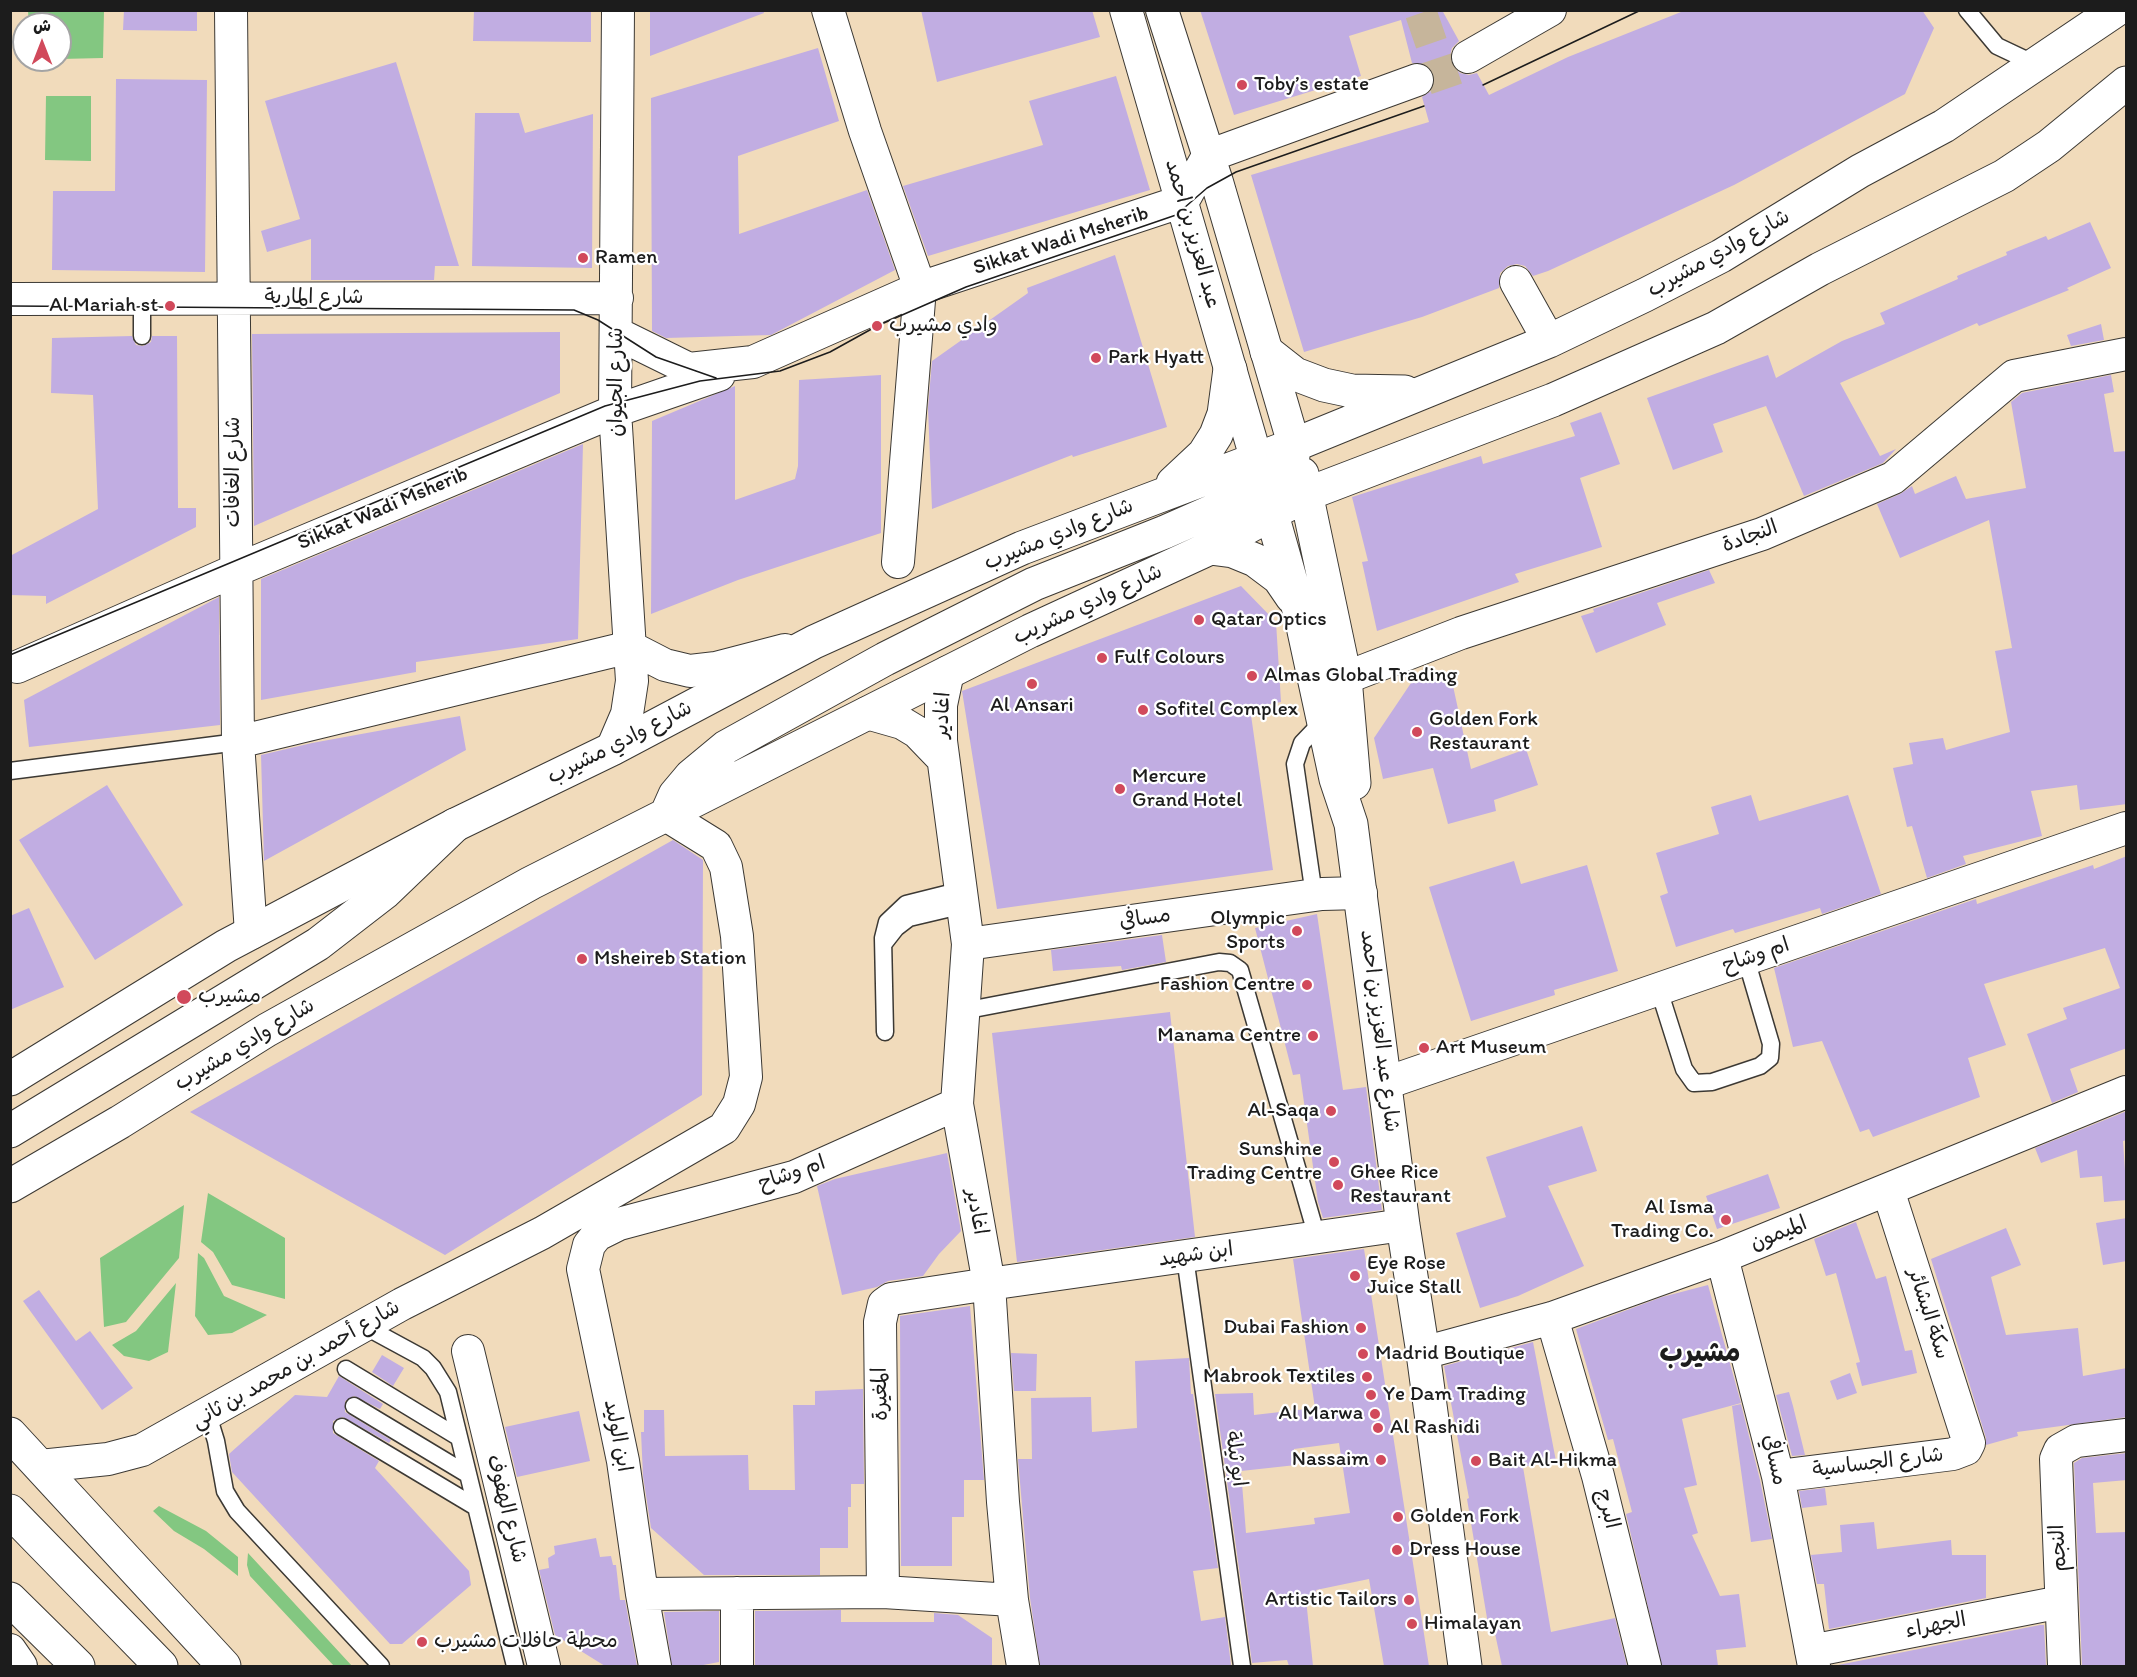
<!DOCTYPE html>
<meta charset="utf-8">
<style>
body{margin:0}
#map{position:relative;width:2137px;height:1677px;overflow:hidden;background:#f1dbbb;font-family:Itim,"Playpen Sans Arabic",sans-serif}
canvas{display:block}
.frame{position:absolute;inset:0;border:12px solid #1c1c1c;pointer-events:none}
.north{position:absolute;left:12px;top:12px;width:60px;height:60px;box-sizing:border-box;background:#fff;border:2px solid #a4a4a4;border-radius:50%;rotate:0deg;font-size:16px;font-weight:700;line-height:24px;text-align:center;color:#1c1c1c}
.north::after{content:'';display:block;margin:auto;width:21px;height:27px;background:#d1495b;clip-path:polygon(50% 0,100% 100%,50% 72%,0 100%)}
</style>
<div id="map">
<canvas width="2137" height="1677"></canvas>
<div class="frame"></div>
<div class="north">ش</div>
</div>
<script>
const c = document.querySelector('canvas').getContext('2d');
c.lineJoin = 'round';
function fillPath(path, color) {
  c.fillStyle = color;
  c.fill(path, 'evenodd');
}
function poly(rows) {
  const path = new Path2D();
  for (const r of rows) {
    path.moveTo(r[0], r[1]);
    for (let i = 2; i < r.length; i += 2) path.lineTo(r[i], r[i + 1]);
  }
  return path;
}
function trace(path, color, width, dash) {
  c.strokeStyle = color;
  c.lineWidth = width;
  c.lineCap = dash ? 'butt' : 'round';
  c.setLineDash(dash || []);
  c.stroke(path);
}
function write(font, color, halo, rows, align = 'center') {
  c.font = font + ' Itim,"Playpen Sans Arabic",sans-serif';
  c.lineWidth = 4.5;
  c.setLineDash([]);
  c.textBaseline = 'middle';
  c.strokeStyle = halo;
  c.fillStyle = color;
  for (const [text, x, y, turn = 0] of rows) {
    c.save();
    c.translate(x, y);
    c.rotate((+turn || 0) * Math.PI / 180);
    c.textAlign = isNaN(turn) ? turn : align;
    if (halo) c.strokeText(text, 0, 0);
    c.fillText(text, 0, 0);
    c.restore();
  }
}
fillPath(poly([
 [28,11,104,11,103,58,60,59,60,24,29,24],
 [46,96,91,96,91,161,45,160],
 [208,1193,285,1238,285,1299,232,1285,213,1252,201,1242],
 [184,1205,179,1258,126,1322,104,1327,100,1258],
 [198,1253,204,1258,224,1296,267,1315,232,1333,208,1335,195,1316],
 [176,1283,168,1352,149,1361,124,1356,112,1345,136,1331],
 [159,1506,206,1531,238,1557,238,1576,204,1549,174,1531,153,1511],
 [248,1553,352,1666,334,1666,250,1576,247,1565]
]), '#83c781');
fillPath(poly([
 [124,10,197,10,197,31,123,30],
 [474,10,591,10,591,42,473,41],
 [650,10,763,10,764,13,650,56],
 [921,10,1092,10,1100,37,937,82],
 [1200,10,1442,10,1459,41,1452,48,1450,56,1452,65,1460,73,1469,75,1477,73,1489,95,1568,57,1686,10,1922,10,1934,28,1905,94,1734,185,1548,271,1533,276,1525,266,1517,264,1508,266,1500,273,1499,288,1422,317,1304,352,1251,175,1429,122,1422,97,1431,91,1435,84,1434,74,1428,66,1412,63,1401,20,1349,36,1361,76,1234,115],
 [818,48,839,121,738,156,739,234,867,190,895,270,771,335,666,338,652,331,651,98],
 [396,62,459,266,435,266,434,280,311,280,311,239,267,252,261,231,300,219,265,101],
 [1116,76,1150,190,928,256,903,186,1043,145,1029,101],
 [116,79,207,80,205,272,52,270,53,191,115,191],
 [475,113,519,113,525,133,593,114,592,268,472,266],
 [2090,222,2111,268,2067,288,2069,290,1979,326,1977,323,1840,383,1880,456,1896,449,1883,463,1804,496,1766,406,1713,424,1723,452,1673,470,1647,398,1768,355,1776,378,1842,341,1885,324,1880,313,1958,279,1957,276,2007,255,2006,252,2046,236,2048,240],
 [1115,255,1167,427,1073,457,1072,455,932,509,928,408,932,361,1028,293,1027,288],
 [2101,324,2104,340,2071,346,2067,335],
 [560,332,560,393,254,526,252,334],
 [132,336,136,345,143,346,151,342,152,336,177,336,178,508,196,508,196,527,46,604,46,596,10,595,10,556,98,509,93,395,51,393,52,338],
 [881,375,881,533,738,580,651,614,652,421,735,386,735,500,795,479,798,466,799,380],
 [2111,375,2114,392,2104,394,2114,452,2127,451,2127,804,2080,810,2077,785,2031,791,2042,836,1963,856,1966,864,1927,878,1912,826,1907,827,1893,768,1913,764,1909,743,1943,738,1946,750,2010,732,1995,651,2012,648,1989,520,1900,558,1877,504,1900,494,1912,486,1915,494,1956,476,1966,499,2026,488,2011,402,2022,393],
 [1601,412,1620,464,1580,478,1602,547,1515,574,1519,582,1377,631,1362,562,1368,561,1352,497,1481,456,1483,464,1575,436,1570,423],
 [583,444,578,639,416,662,416,672,261,700,261,579],
 [1709,570,1715,583,1657,603,1666,625,1596,653,1581,616,1594,612,1593,609,1596,608],
 [1241,586,1276,622,1281,702,1250,708,1273,870,997,909,962,691],
 [219,597,220,725,29,747,24,700],
 [1450,672,1471,769,1526,749,1538,785,1494,800,1496,811,1448,824,1433,768,1383,779,1374,738,1413,680],
 [460,716,466,750,264,861,261,755,312,743],
 [107,785,183,905,95,960,19,840],
 [1751,795,1759,821,1848,795,1881,894,1822,914,1820,908,1735,933,1733,929,1676,947,1660,896,1668,893,1656,853,1719,834,1711,807],
 [673,840,703,860,702,1095,445,1255,190,1112],
 [2127,856,2127,1048,2070,1069,2078,1092,2052,1103,2027,1034,2067,1019,2063,1008,2120,988,2105,948,1984,984,2006,1045,1968,1058,1980,1097,1873,1137,1869,1129,1860,1132,1822,1041,1793,1047,1774,968,1976,899,1977,904,2093,865,2094,869],
 [1514,861,1521,884,1587,865,1618,971,1554,990,1555,995,1471,1021,1429,887],
 [29,908,64,987,10,1010,10,916],
 [1317,914,1343,1090,1366,1087,1382,1210,1323,1218,1318,1202,1300,1074,1293,1075,1255,928],
 [1162,935,1166,962,1122,970,1121,966,1053,971,1051,950],
 [1170,1012,1195,1237,1017,1262,992,1033],
 [2127,1111,2127,1140,2123,1141,2127,1200,2104,1202,2102,1176,2080,1178,2077,1150,2041,1163,2035,1148],
 [1582,1126,1597,1171,1548,1186,1584,1266,1518,1296,1480,1308,1456,1233,1506,1217,1486,1157],
 [947,1153,961,1231,939,1254,923,1276,888,1281,877,1287,842,1295,817,1186,835,1179],
 [1768,1174,1780,1208,1717,1229,1706,1196],
 [2127,1218,2127,1261,2103,1265,2096,1223],
 [1856,1222,1876,1279,1886,1276,1905,1351,1912,1350,1917,1373,1862,1386,1856,1363,1860,1362,1836,1273,1826,1276,1814,1239],
 [2006,1228,2021,1265,1991,1277,2006,1335,2078,1328,2083,1376,2127,1368,2127,1417,2017,1432,2018,1436,1986,1445,1986,1438,1931,1259],
 [1364,1249,1429,1666,1384,1666,1369,1579,1316,1590,1317,1597,1306,1599,1313,1666,1289,1666,1287,1660,1252,1663,1215,1394,1253,1393,1254,1415,1315,1408,1293,1259],
 [1339,1443,1350,1513,1314,1518,1315,1524,1246,1533,1241,1471,1296,1465,1294,1449],
 [1708,1285,1741,1403,1682,1419,1697,1485,1684,1488,1698,1533,1692,1535,1720,1596,1739,1594,1746,1647,1716,1650,1718,1666,1662,1666,1626,1514,1632,1512,1613,1439,1608,1440,1576,1329,1662,1297],
 [39,1290,76,1341,90,1331,133,1388,102,1410,23,1301],
 [970,1306,984,1480,964,1480,964,1517,952,1517,952,1566,901,1566,900,1316],
 [1533,1342,1556,1461,1523,1467,1551,1632,1615,1618,1627,1666,1502,1666,1494,1629,1489,1630,1467,1499,1469,1498,1444,1366],
 [1011,1353,1037,1354,1036,1391,1014,1391],
 [382,1355,404,1368,393,1386,372,1372],
 [1189,1358,1191,1394,1193,1394,1218,1568,1193,1571,1201,1621,1225,1617,1231,1665,1040,1666,1030,1598,1018,1459,1032,1459,1031,1398,1091,1397,1092,1432,1137,1428,1135,1361],
 [1850,1373,1857,1393,1837,1400,1830,1381],
 [339,1376,383,1404,380,1409,354,1396,345,1401,345,1412,391,1440,389,1443,343,1417,333,1421,333,1433,379,1461,375,1468,469,1571,471,1585,402,1644,390,1644,232,1472,229,1454,295,1395,327,1397],
 [863,1389,864,1484,851,1484,851,1507,848,1507,848,1548,820,1548,820,1575,704,1575,651,1528,643,1476,641,1432,644,1432,644,1410,664,1410,665,1456,748,1455,749,1490,795,1490,793,1405,815,1405,815,1391],
 [1789,1392,1793,1406,1805,1455,1792,1456,1776,1395],
 [1741,1404,1760,1480,1772,1539,1751,1542,1732,1406],
 [579,1411,590,1461,517,1477,505,1427],
 [2127,1453,2127,1480,2093,1483,2096,1533,2127,1532,2127,1666,2082,1666,2074,1463,2082,1458],
 [1825,1488,1827,1505,1802,1508,1799,1491],
 [1874,1522,1877,1549,1951,1540,1952,1555,1986,1555,1986,1598,1829,1629,1824,1584,1817,1584,1811,1555,1842,1552,1840,1525],
 [596,1538,600,1557,611,1556,613,1565,616,1565,620,1600,625,1600,637,1666,605,1666,555,1635,539,1570,549,1568,548,1558,555,1554,554,1546],
 [841,1610,841,1622,934,1622,934,1613,958,1615,992,1638,992,1666,755,1666,755,1611],
 [719,1611,719,1662,698,1666,672,1666,664,1612],
 [2040,1625,2044,1625,2046,1666,1833,1666]
]), '#c1ade2');
trace(poly([
 [1421,13,1450,98]
]), '#c6b59b', 32, [32, 16]);
const lane = poly([
 [1967,10,1997,46,2035,64],
 [142,298,142,336],
 [10,771,238,742],
 [1314,895,1295,764,1302,743,1324,720],
 [885,942,896,928,909,918,964,905],
 [1659,990,1684,1069,1694,1083,1712,1082,1760,1066,1770,1058,1771,1044,1746,959],
 [963,1011,1219,962,1230,963,1240,970,1317,1237],
 [885,1032,883,938,887,922,906,904,962,890],
 [1185,1257,1242,1666],
 [364,1326,423,1358,433,1368,448,1392,515,1666],
 [346,1369,458,1437],
 [354,1406,467,1474],
 [208,1415,216,1441,225,1491,237,1511,381,1666],
 [342,1427,474,1506]
]);
const street = poly([
 [231,10,238,742,251,933],
 [828,10,865,131,920,288,898,562],
 [1126,10,1256,458],
 [1162,10,1217,182,1294,445],
 [1468,57,1550,10],
 [1516,282,1549,341],
 [10,299,617,298],
 [616,333,689,369,753,362,920,288,1183,201,1208,156,1417,80],
 [17,667,234,571,615,411,719,375],
 [948,672,941,705,941,741,968,944,957,1104,989,1284,1003,1502,1012,1600,1023,1666],
 [1345,678,1461,633,1762,534,1893,478,2014,376,2126,354],
 [867,713,902,723,917,732,943,759],
 [238,742,630,647,665,665,690,671,716,668,785,650],
 [612,749,627,714,632,681,615,411,618,10],
 [968,944,1322,894,1361,893],
 [1386,1083,2126,828],
 [1722,1257,1778,1476,1814,1666],
 [1552,1318,1598,1476,1645,1666],
 [468,1351,544,1666],
 [1423,1353,1552,1318,1722,1257,2126,1092],
 [40,1466,108,1459,142,1450,402,1304,542,1233,724,1128,739,1104,746,1077,737,936,726,867,716,846,666,815],
 [1778,1476,1953,1454,1966,1449,1969,1443,1888,1190],
 [883,1592,880,1322,884,1304,891,1299,989,1284,1403,1225],
 [642,1594,883,1592,1012,1600],
 [10,1650,21,1666],
 [1811,1651,2061,1602],
 [655,1666,642,1594,623,1461,583,1269,589,1245,597,1235,619,1224,794,1177,957,1104],
 [737,1666,737,1593],
 [2064,1666,2056,1459,2060,1450,2076,1441,2126,1435]
]);
const secondary = poly([
 [1267,352,1295,374,1324,385,1352,391,1405,392],
 [1256,458,1301,617,1336,779,1351,824,1403,1225,1423,1353,1465,1666],
 [1302,474,1345,678,1354,783],
 [1173,483,1204,454,1216,435,1224,414,1230,369],
 [1210,548,1233,551,1255,560,1279,578,1292,597],
 [667,813,675,795,691,776,726,747,885,659,1034,584,1165,532,1265,488,1282,477,1292,466,1294,445],
 [10,1079,226,946,455,825,612,749,814,642,1022,548,1294,445,1549,341,1645,295,1721,256,1860,171,1944,126,2116,10],
 [10,1186,120,1122,267,1030,531,883,1030,631,1210,548,1307,494,1553,400,1716,328,1820,269,2004,176,2049,146,2126,83]
]);
const primary = poly([
 [10,1131,318,944,384,893,455,825],
 [10,1434,224,1666],
 [10,1511,161,1666],
 [10,1599,78,1666]
]);
trace(lane, '#3c3934', 19);
trace(street, '#3c3934', 34);
trace(secondary, '#3c3934', 35);
trace(primary, '#3c3934', 35);
trace(lane, '#fff', 16);
trace(street, '#fff', 32);
trace(secondary, '#fff', 33);
trace(primary, '#fff', 33);
trace(poly([
 [1483,85,1641,10],
 [10,306,574,310,598,320,656,357,716,378],
 [10,655,605,406,700,381,780,371,830,352,877,326,966,287,1176,215,1207,188,1236,172,1424,106]
]), '#1c1c1c', 1.5);
for (const [x, y, r, color] of [
 [1242,85,6,"#d1495b"],
 [583,258,6,"#d1495b"],
 [170,306,6,"#d1495b"],
 [877,326,6,"#d1495b"],
 [1096,358,6,"#d1495b"],
 [1199,620,6,"#d1495b"],
 [1102,658,6,"#d1495b"],
 [1252,676,6,"#d1495b"],
 [1032,684,6,"#d1495b"],
 [1143,710,6,"#d1495b"],
 [1417,732,6,"#d1495b"],
 [1120,789,6,"#d1495b"],
 [1297,931,6,"#d1495b"],
 [582,959,6,"#d1495b"],
 [1307,985,6,"#d1495b"],
 [184,997,8,"#d1495b"],
 [1313,1036,6,"#d1495b"],
 [1424,1048,6,"#d1495b"],
 [1331,1111,6,"#d1495b"],
 [1334,1162,6,"#d1495b"],
 [1338,1185,6,"#d1495b"],
 [1726,1220,6,"#d1495b"],
 [1355,1276,6,"#d1495b"],
 [1361,1328,6,"#d1495b"],
 [1363,1354,6,"#d1495b"],
 [1367,1377,6,"#d1495b"],
 [1371,1395,6,"#d1495b"],
 [1375,1414,6,"#d1495b"],
 [1378,1428,6,"#d1495b"],
 [1381,1460,6,"#d1495b"],
 [1476,1461,6,"#d1495b"],
 [1398,1517,6,"#d1495b"],
 [1397,1550,6,"#d1495b"],
 [1409,1600,6,"#d1495b"],
 [1412,1624,6,"#d1495b"],
 [422,1642,6,"#d1495b"]
]) {
  const dot = new Path2D();
  dot.arc(x, y, r, 0, 2 * Math.PI);
  c.fillStyle = color;
  c.fill(dot);
  trace(dot, '#fff', 2);
}
write('21px', '#1c1c1c', '#fff', [
 ["Toby’s estate",1254,85],
 ["Ramen",595,258],
 ["Al Mariah st",158,306,"right"],
 ["وادي مشيرب",889,326],
 ["Park Hyatt",1108,358],
 ["Qatar Optics",1211,620],
 ["Fulf Colours",1114,658],
 ["Almas Global Trading",1264,676],
 ["Al Ansari",1032,706,"center"],
 ["Sofitel Complex",1155,710],
 ["Golden Fork",1429,720],
 ["Restaurant",1429,744],
 ["Mercure",1132,777],
 ["Grand Hotel",1132,801],
 ["Olympic",1285,919,"right"],
 ["Sports",1285,943,"right"],
 ["Msheireb Station",594,959],
 ["Fashion Centre",1295,985,"right"],
 ["مشيرب",198,997],
 ["Manama Centre",1301,1036,"right"],
 ["Art Museum",1436,1048],
 ["Al-Saqa",1319,1111,"right"],
 ["Sunshine",1322,1150,"right"],
 ["Trading Centre",1322,1174,"right"],
 ["Ghee Rice",1350,1173],
 ["Restaurant",1350,1197],
 ["Al Isma",1714,1208,"right"],
 ["Trading Co.",1714,1232,"right"],
 ["Eye Rose",1367,1264],
 ["Juice Stall",1367,1288],
 ["Dubai Fashion",1349,1328,"right"],
 ["Madrid Boutique",1375,1354],
 ["Mabrook Textiles",1355,1377,"right"],
 ["Ye Dam Trading",1383,1395],
 ["Al Marwa",1363,1414,"right"],
 ["Al Rashidi",1390,1428],
 ["Nassaim",1369,1460,"right"],
 ["Bait Al-Hikma",1488,1461],
 ["Golden Fork",1410,1517],
 ["Dress House",1409,1550],
 ["Artistic Tailors",1397,1600,"right"],
 ["Himalayan",1424,1624],
 ["محطة حافلات مشيرب",434,1642]
], 'left');
write('21px', '#1c1c1c', '#fff', [
 ["عبد العزيز بن احمد",1192,234,74],
 ["Sikkat Wadi Msherib",1061,241,-18],
 ["شارع وادي مشيرب",1719,254,-29],
 ["شارع المارية",314,298],
 ["شارع الجيوان",617,382,-90],
 ["شارع الغافات",234,472,-90],
 ["Sikkat Wadi Msherib",383,509,-23],
 ["شارع وادي مشيرب",1059,535,-22],
 ["النجادة",1750,537,-20],
 ["شارع وادي مشريب",1088,605,-25],
 ["اغادير",943,715,-87],
 ["شارع وادي مشيرب",620,743,-27],
 ["مسافي",1145,919,-8],
 ["ام وشاح",1756,956,-19],
 ["شارع عبد العزيز بن احمد",1379,1031,83],
 ["شارع وادي مشيرب",245,1045,-31],
 ["ام وشاح",792,1174,-19],
 ["اغادير",976,1212,80],
 ["الميمون",1779,1234,-22],
 ["ابن شهيد",1196,1255,-8],
 ["سكة البشائر",1928,1314,72],
 ["شارع أحمد بن محمد بن ثاني",296,1365,-30],
 ["المغيرة",881,1394,-91],
 ["ابن الوليد",617,1436,79],
 ["ابو ثيلة",1235,1459,82],
 ["مسافي",1774,1460,78],
 ["شارع الجساسية",1878,1463,-7],
 ["شارع الهفوف",506,1509,76],
 ["البرج",1607,1509,76],
 ["النجم",2059,1548,-93],
 ["الجهراء",1936,1626,-11]
]);
write('bold 27px', '#1c1c1c', '#fff', [
 ["مشيرب",1700,1354]
]);
</script>
